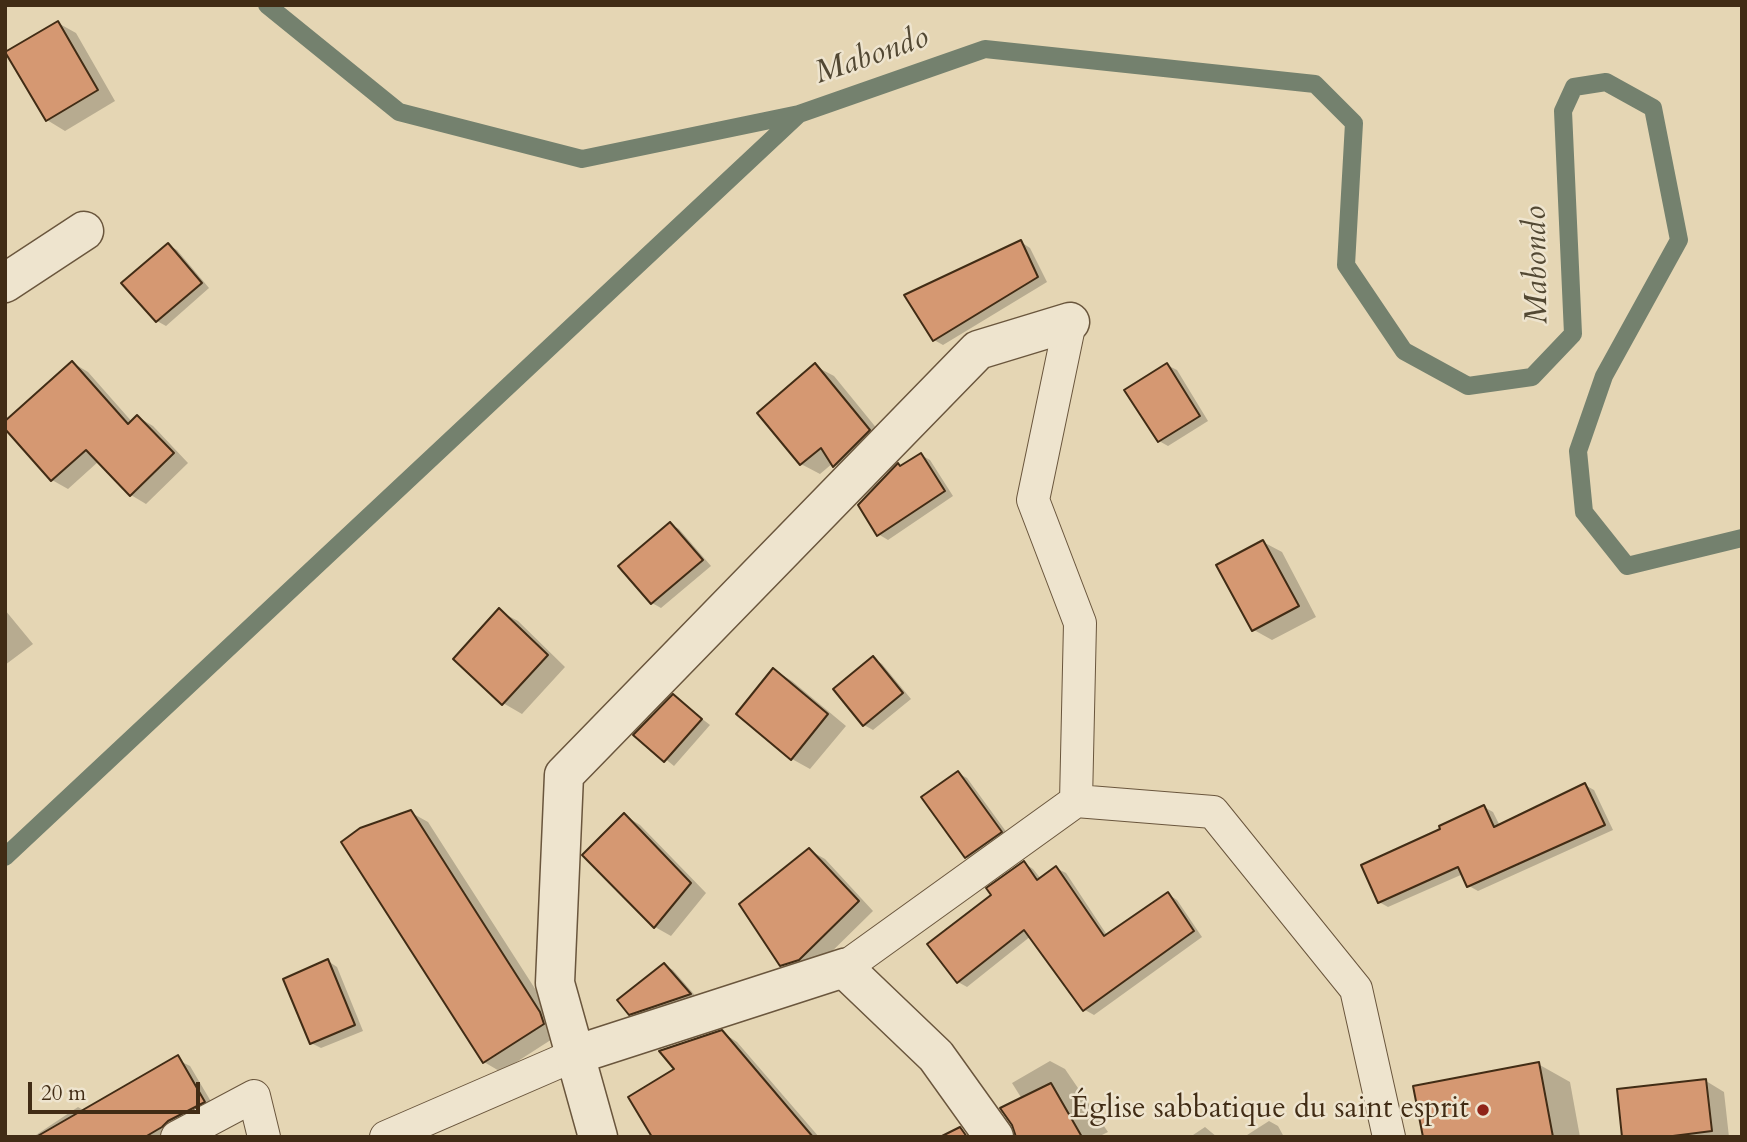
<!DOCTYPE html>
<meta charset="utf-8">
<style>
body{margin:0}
#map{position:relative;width:1747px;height:1142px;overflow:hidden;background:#e5d6b4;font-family:Cardo,serif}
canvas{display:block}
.frame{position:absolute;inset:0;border:7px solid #412c15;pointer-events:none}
.scale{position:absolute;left:28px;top:1082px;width:172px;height:32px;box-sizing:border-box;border:4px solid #412c15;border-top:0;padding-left:9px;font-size:21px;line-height:24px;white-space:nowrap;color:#412c15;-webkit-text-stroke:5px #eee4ce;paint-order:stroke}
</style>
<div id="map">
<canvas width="1747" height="1142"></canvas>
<div class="frame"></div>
<div class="scale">20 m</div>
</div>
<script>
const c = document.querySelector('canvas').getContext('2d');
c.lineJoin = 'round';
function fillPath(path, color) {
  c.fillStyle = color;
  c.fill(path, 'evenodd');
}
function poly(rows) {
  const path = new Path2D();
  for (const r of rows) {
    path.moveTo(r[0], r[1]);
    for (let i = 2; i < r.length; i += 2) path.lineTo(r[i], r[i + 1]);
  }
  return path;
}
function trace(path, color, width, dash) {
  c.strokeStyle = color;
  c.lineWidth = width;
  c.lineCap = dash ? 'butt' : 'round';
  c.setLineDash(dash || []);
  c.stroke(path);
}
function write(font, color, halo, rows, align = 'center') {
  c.font = font + ' Cardo,serif';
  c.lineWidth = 5;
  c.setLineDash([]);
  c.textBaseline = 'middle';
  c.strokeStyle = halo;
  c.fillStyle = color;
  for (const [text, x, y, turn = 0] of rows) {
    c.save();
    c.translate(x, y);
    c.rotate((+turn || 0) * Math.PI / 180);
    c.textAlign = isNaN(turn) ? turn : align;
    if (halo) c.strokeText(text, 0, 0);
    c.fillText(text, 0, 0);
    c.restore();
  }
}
fillPath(poly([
 [58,23,76,33,115,101,65,131,47,120],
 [1021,242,1030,248,1047,282,943,345,934,340],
 [168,245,177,250,209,288,166,326,157,321],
 [73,363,88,372,133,423,138,417,153,426,188,463,146,504,131,495,99,461,68,489,52,480],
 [1167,365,1177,370,1208,421,1168,446,1159,441],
 [815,366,834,376,887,441,853,476,833,463,820,474,801,464],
 [921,455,930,460,953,496,888,540,878,534,902,468],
 [670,524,679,529,711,566,661,608,652,603],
 [1263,542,1282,552,1316,617,1272,640,1254,630],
 [5,610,33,644,5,665],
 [499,611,518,621,565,667,522,714,503,703],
 [873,658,882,664,911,699,873,730,864,725],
 [774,670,792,681,846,726,810,769,792,759],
 [673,696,710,725,674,766,636,735],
 [958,773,967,778,1010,837,975,862,966,857],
 [1585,785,1594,790,1613,830,1478,891,1469,886,1463,874,1388,907,1379,902,1443,830,1484,807,1493,812,1500,826],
 [410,812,428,822,557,1023,560,1034,501,1072,484,1062],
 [624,815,640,825,706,893,671,936,655,927],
 [809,850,825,859,873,911,815,968,798,974,782,964],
 [1024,863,1033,869,1041,879,1056,868,1066,873,1107,935,1168,894,1177,900,1202,937,1094,1015,1085,1010,1031,936,967,987,958,982,993,895],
 [328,961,337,967,363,1031,321,1048,311,1043],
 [664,965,673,970,699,1000,640,1019,630,1013],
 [722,1032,737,1042,819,1137,654,1137,677,1070],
 [176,1059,190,1066,216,1110,174,1137,33,1137,78,1107,85,1111],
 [1050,1061,1065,1069,1108,1132,1098,1137,1017,1137,1022,1099,1012,1083],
 [1538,1064,1570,1082,1580,1137,1424,1137],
 [1706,1081,1724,1092,1729,1137,1624,1137],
 [1269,1121,1278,1126,1284,1137,1244,1137],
 [1205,1127,1217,1137,1190,1137]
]), '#0003');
trace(poly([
 [267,5,399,112,582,159,799,114,985,49,1315,84,1354,123,1346,265,1404,351,1468,386,1532,377,1573,334,1563,111,1574,87,1606,82,1653,108,1679,240,1604,376,1578,451,1584,512,1627,566,1742,538],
 [5,857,799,114]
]), '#74816e', 18);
const building = poly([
 [58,21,98,90,46,121,5,52,58,21],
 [1021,240,1038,277,933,341,904,295,1021,240],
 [168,243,202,283,156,322,121,283,168,243],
 [72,361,128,424,137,415,174,453,130,496,86,450,51,481,5,429,5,421,72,361],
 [815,363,870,430,833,467,821,448,800,465,757,413,815,363],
 [1167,363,1200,416,1158,442,1124,390,1167,363],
 [921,453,945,491,877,536,858,505,898,463,900,466,921,453],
 [670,522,703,560,651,604,618,566,670,522],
 [1263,540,1299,606,1252,631,1216,565,1263,540],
 [499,608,548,655,502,705,453,659,499,608],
 [873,656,903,693,863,726,833,689,873,656],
 [773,668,828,714,791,760,736,714,773,668],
 [673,694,702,719,664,762,633,735,673,694],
 [958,771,1002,832,965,858,921,797,958,771],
 [1585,783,1605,825,1467,887,1458,867,1378,903,1361,865,1440,829,1439,826,1484,805,1494,827,1585,783],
 [411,810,540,1012,544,1024,483,1063,341,842,360,828,411,810],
 [624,813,691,883,654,928,582,855,624,813],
 [809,848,859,901,799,960,780,966,739,904,809,848],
 [1024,861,1037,880,1056,866,1104,936,1168,892,1194,931,1083,1011,1024,930,957,983,927,944,991,895,986,888,1024,861],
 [328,959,355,1025,310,1044,283,979,328,959],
 [664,963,691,994,629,1015,617,1000,664,963],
 [722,1030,813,1137,652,1137,628,1097,674,1069,659,1051,722,1030],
 [178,1055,205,1102,168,1121,162,1127,145,1137,36,1137,178,1055],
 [1539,1062,1553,1137,1423,1137,1413,1086,1539,1062],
 [1706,1079,1712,1131,1665,1137,1622,1137,1617,1089,1706,1079],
 [1051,1083,1082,1137,1016,1137,1012,1125,1000,1108,1051,1083],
 [960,1127,967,1137,940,1137,960,1127]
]);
fillPath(building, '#d59872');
trace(building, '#412c15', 2);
const lane = poly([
 [1076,801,1213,812,1356,989,1389,1137],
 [844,968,1076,801,1080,623,1033,500,1070,322],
 [177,1137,254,1096,264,1137],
 [386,1137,575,1055]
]);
const street = poly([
 [5,283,84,231],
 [575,1055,844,968,936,1056,994,1137],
 [598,1137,555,983,564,775,978,350,1070,322]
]);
trace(lane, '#6a563d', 34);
trace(street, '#6a563d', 41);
trace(lane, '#eee4ce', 32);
trace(street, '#eee4ce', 38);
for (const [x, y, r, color] of [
 [1483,1110,7,"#8f2418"]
]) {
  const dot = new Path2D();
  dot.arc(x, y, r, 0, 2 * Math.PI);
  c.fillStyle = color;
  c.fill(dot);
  trace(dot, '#eee4ce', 2.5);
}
write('30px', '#412c15', '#eee4ce', [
 ["Église sabbatique du saint esprit",1469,1110]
], 'right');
write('italic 32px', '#524833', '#eee4ce', [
 ["Mabondo",872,57,-19],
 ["Mabondo",1538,265,-91]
]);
</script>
